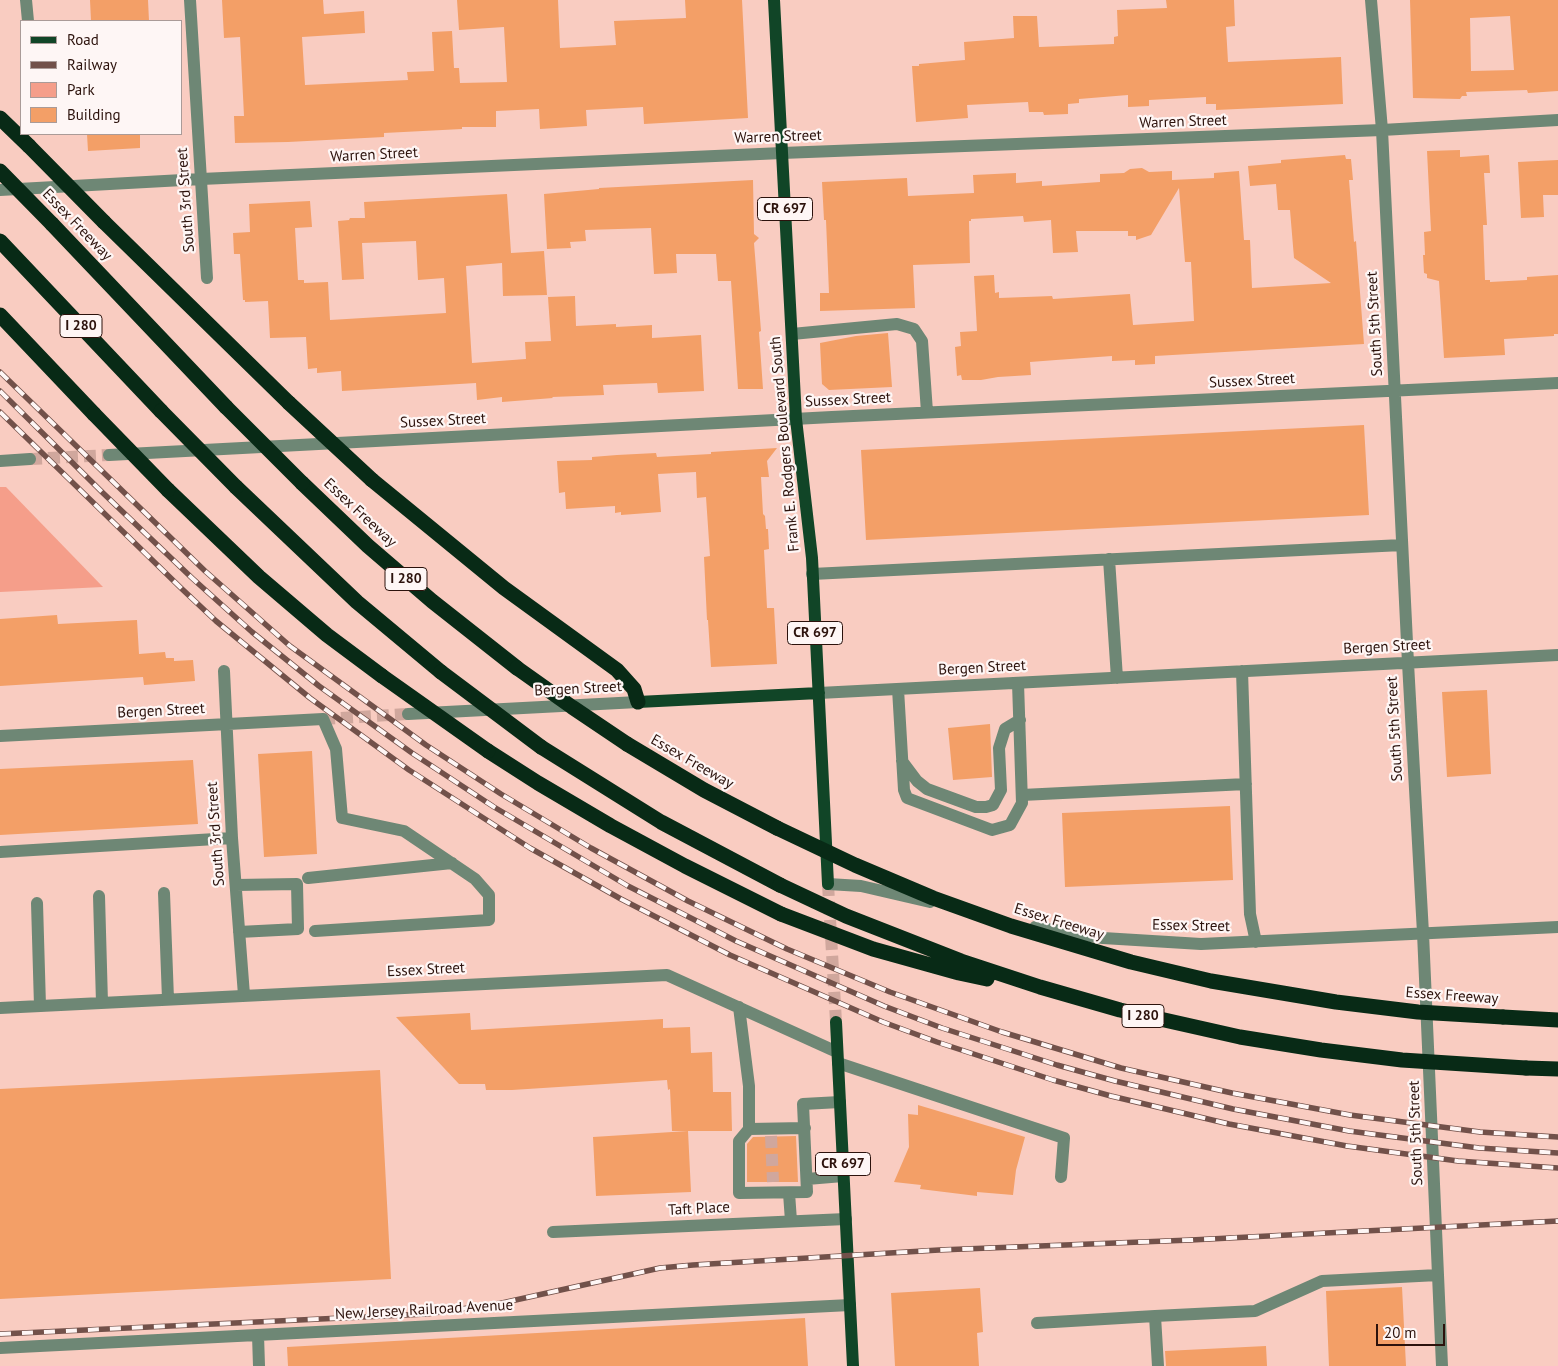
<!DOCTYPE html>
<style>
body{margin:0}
#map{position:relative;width:1558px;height:1366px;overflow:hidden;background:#f9ccc1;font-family:"PT Sans",sans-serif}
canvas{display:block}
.legend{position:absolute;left:20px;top:20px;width:162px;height:115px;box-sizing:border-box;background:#fef6f5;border:1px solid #aa9b98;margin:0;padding:6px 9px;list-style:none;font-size:15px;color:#2c120c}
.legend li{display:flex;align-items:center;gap:10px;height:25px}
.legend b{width:25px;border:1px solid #aa9b98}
.scale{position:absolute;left:1376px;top:1324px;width:69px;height:22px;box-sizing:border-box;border:2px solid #2c120c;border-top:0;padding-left:6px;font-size:15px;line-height:18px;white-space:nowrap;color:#2c120c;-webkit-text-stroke:4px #fef6f5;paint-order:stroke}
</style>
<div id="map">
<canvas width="1558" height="1366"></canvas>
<ul class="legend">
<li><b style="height:6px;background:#114527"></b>Road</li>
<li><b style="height:6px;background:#72514a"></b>Railway</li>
<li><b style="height:14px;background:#f59e8a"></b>Park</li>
<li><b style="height:14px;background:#f39f67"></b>Building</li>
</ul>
<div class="scale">20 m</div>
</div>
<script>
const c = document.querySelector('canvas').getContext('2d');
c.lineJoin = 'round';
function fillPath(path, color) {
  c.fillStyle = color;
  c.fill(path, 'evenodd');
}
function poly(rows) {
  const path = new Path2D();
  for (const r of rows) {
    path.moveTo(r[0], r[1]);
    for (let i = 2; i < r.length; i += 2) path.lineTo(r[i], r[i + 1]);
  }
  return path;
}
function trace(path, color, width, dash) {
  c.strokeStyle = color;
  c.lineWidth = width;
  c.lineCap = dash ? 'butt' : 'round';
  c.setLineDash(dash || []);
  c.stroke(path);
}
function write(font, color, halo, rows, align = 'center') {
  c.font = font + ' "PT Sans",sans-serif';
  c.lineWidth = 4.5;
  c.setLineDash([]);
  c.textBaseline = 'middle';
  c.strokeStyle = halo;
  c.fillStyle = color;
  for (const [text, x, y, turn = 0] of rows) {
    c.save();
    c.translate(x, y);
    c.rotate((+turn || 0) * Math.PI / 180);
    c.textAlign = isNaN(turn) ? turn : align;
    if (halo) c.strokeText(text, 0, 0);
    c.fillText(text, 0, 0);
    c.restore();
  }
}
fillPath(poly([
 [0,487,6,487,103,587,0,592]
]), '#f59e8a');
fillPath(poly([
 [90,0,148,0,149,21,91,21],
 [222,0,323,0,324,14,364,11,365,33,302,37,305,85,408,80,407,72,434,71,432,32,452,31,454,68,459,68,460,83,507,82,504,27,459,30,457,0,558,0,560,48,616,45,614,21,686,18,685,0,742,0,748,118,644,124,643,107,586,110,587,126,540,129,539,109,496,111,496,127,462,127,462,129,384,133,384,137,288,142,235,143,234,116,244,116,240,37,224,38],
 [1166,0,1234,0,1235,26,1226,27,1228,62,1341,57,1343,104,1216,110,1216,104,1206,104,1206,97,1149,100,1149,106,1128,107,1128,95,1079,99,1079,103,1068,104,1068,114,1044,115,1043,112,1029,112,1028,102,967,105,968,118,916,122,912,66,919,66,919,64,965,60,964,42,1014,38,1013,16,1037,16,1039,47,1114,44,1114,37,1118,36,1117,10,1167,8],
 [1410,0,1558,0,1558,91,1528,93,1527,90,1466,92,1467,96,1462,96,1460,99,1413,98],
 [1510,16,1514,70,1471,71,1470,18],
 [87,134,140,134,140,148,88,151],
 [1460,150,1460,157,1489,155,1490,173,1484,173,1487,225,1483,225,1485,280,1490,280,1490,282,1527,280,1527,277,1558,275,1558,334,1554,334,1554,336,1504,339,1505,355,1444,358,1439,281,1427,278,1427,274,1424,273,1423,255,1425,255,1424,232,1431,231,1427,151],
 [1345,155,1346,159,1351,159,1353,180,1349,180,1354,242,1356,241,1364,344,1155,356,1155,364,1135,365,1135,360,1112,361,1112,356,1056,360,1030,362,1031,375,998,377,981,380,962,380,961,375,957,376,955,347,961,346,960,332,977,331,974,276,994,275,995,293,999,292,999,298,1052,296,1053,299,1130,294,1133,325,1194,321,1191,262,1185,262,1179,188,1151,235,1136,240,1136,236,1128,236,1128,231,1076,231,1078,252,1053,253,1051,220,1024,222,1023,216,971,219,971,221,969,221,970,263,913,265,915,308,820,311,820,293,829,293,826,220,824,220,822,182,907,178,908,196,974,193,973,175,1016,173,1016,183,1042,181,1042,186,1100,182,1100,174,1124,173,1130,169,1142,168,1149,172,1172,171,1172,180,1214,178,1214,173,1239,171,1244,240,1250,240,1252,288,1331,283,1294,258,1290,210,1278,210,1276,184,1250,186,1248,166,1281,163,1281,160],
 [1558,160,1558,195,1543,195,1544,217,1521,218,1518,162],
 [753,180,754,234,759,238,754,243,761,331,759,332,763,389,738,389,731,281,718,281,716,254,676,254,677,273,654,274,651,228,585,230,586,241,570,242,571,248,547,249,544,194,599,189,599,188],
 [507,194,511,253,544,251,547,295,503,296,502,263,466,266,472,363,526,359,525,342,551,341,548,297,575,296,576,326,616,324,616,327,652,325,652,338,701,335,704,391,658,393,657,383,603,385,604,395,552,397,553,398,502,402,502,397,477,400,476,383,342,391,341,371,317,373,317,368,308,369,306,337,270,338,268,301,245,302,245,300,243,300,240,254,234,254,233,233,250,232,249,204,310,201,312,227,295,228,298,280,304,280,304,283,328,282,330,320,446,313,444,278,418,280,416,241,362,243,364,279,342,280,338,221,349,220,350,218,365,218,364,202],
 [888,333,892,387,829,390,822,384,820,343,856,336],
 [1364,425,1369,515,866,540,861,450],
 [777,448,767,461,769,477,761,477,763,514,765,516,766,529,768,529,769,549,764,550,767,608,774,608,777,664,711,667,708,620,707,620,704,557,710,556,706,497,697,498,696,472,658,474,661,512,621,515,621,512,615,513,615,506,566,509,565,492,559,493,557,461,592,460,592,457,617,455,656,453,657,457,711,454,711,452],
 [57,615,58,624,137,620,139,654,165,652,166,658,174,658,174,661,193,660,195,681,144,685,143,677,0,686,0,619],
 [1487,690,1491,774,1447,777,1442,692],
 [990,724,992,777,953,780,948,728],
 [312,751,317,854,264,857,258,754],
 [193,760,198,824,0,835,0,769],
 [1230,806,1233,880,1065,887,1062,813],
 [470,1013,471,1030,663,1019,663,1028,690,1027,691,1053,712,1052,713,1092,731,1092,732,1131,672,1131,670,1089,668,1090,667,1080,512,1090,486,1090,485,1084,459,1084,396,1017],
 [380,1070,391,1279,0,1299,0,1089],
 [918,1105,1025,1137,1016,1170,1013,1195,977,1192,977,1196,920,1189,921,1185,894,1182,909,1147,908,1114,918,1115],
 [688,1131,691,1192,596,1196,593,1137],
 [796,1136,798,1182,747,1182,747,1144,753,1137],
 [1402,1287,1406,1366,1329,1366,1326,1291],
 [980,1288,983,1332,977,1333,979,1366,895,1366,891,1293],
 [805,1318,808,1366,288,1366,287,1347],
 [1266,1346,1267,1366,1166,1366,1165,1351]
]), '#f39f67');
trace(poly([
 [30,459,109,455],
 [323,719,408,714],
 [771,1136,773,1182]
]), '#d0a79d', 12, [12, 6]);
trace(poly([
 [828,884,836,1022]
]), '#d0a79d', 12, [12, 6]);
trace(poly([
 [26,0,28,21],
 [190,0,207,278],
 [1371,0,1382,130,1408,663,1423,933,1442,1366],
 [0,190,201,179,782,153,1382,130,1558,120],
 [792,334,897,324,914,329,922,341,927,412],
 [109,455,832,417,1558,383],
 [0,461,30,459],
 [1109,559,1117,678],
 [812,574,1402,545],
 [224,671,232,838,244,995],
 [1242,671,1250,914,1256,942],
 [898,689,904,790,907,798,992,830,1010,825,1022,803,1018,683],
 [819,693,1558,655],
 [408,714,638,702],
 [0,736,323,719,336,749,342,818,404,831,475,879,489,895,489,920,315,931],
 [902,761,917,781,927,789,976,807,986,807,993,805,1001,790,999,748,1005,729,1020,720],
 [1022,795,1246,784],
 [0,852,232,838],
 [308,878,452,863],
 [828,884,861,886,930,902],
 [236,885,297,884,298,929,239,932],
 [164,893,168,999],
 [99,896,102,1003],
 [37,903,40,1006],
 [1035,927,1103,938,1201,944,1558,927],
 [739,1007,749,1086,749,1129,739,1141,739,1193,807,1192,803,1104,840,1102],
 [0,1008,667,975,837,1052],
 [838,1063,1064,1138,1061,1177],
 [749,1129,805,1128],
 [807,1179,843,1176],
 [789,1193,791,1221],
 [553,1232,846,1219],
 [1155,1316,1255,1311,1322,1281,1438,1275],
 [1037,1323,1155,1316,1158,1366],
 [258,1335,259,1366],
 [0,1348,850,1305]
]), '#6e8775', 12);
trace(poly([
 [774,0,796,419,812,558,828,884],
 [638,702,819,693],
 [836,1022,853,1366]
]), '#114527', 12);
trace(poly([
 [0,118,29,146],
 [104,222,289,403],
 [52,224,226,407],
 [0,241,161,411],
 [0,315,94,414],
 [372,480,504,588,617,670,634,689,638,702],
 [302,483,368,546,432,601,517,668],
 [236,487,357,602,441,672],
 [168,490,259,577,327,635,382,676],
 [627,744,704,790,777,828],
 [541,747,661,822,780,885],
 [488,751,538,783,611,826,685,866,781,914],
 [1503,1017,1558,1020],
 [1526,1068,1558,1069]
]), '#082a16', 15);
const rail = poly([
 [0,372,205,571,290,646,426,745,501,794,591,848,688,901,787,949,890,992,1002,1032,1121,1068,1232,1093,1350,1115,1480,1132,1558,1137],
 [0,391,103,493,192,578,252,632,319,686,412,753,494,807,628,886,736,941,884,1006,942,1028,1057,1065,1115,1081,1233,1109,1349,1131,1479,1148,1558,1153],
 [0,412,182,589,216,621,310,698,409,770,530,848,621,899,730,955,883,1022,937,1042,1053,1080,1111,1096,1229,1124,1347,1146,1458,1161,1558,1168],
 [0,1334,427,1314,502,1303,660,1268,693,1265,939,1250,1191,1240,1558,1221]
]);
trace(rail, '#72514a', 5.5);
trace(rail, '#fef6f5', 4, [11]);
trace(poly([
 [29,146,104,222],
 [0,171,52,224],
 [289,403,372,480],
 [226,407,302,483],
 [161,411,236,487],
 [94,414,168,490],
 [517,668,572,707,627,744],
 [441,672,541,747],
 [382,676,488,751],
 [777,828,855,865,933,898,1011,926,1131,962,1211,981,1336,1002,1418,1012,1503,1017],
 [780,885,846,916,961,961,1040,987,1120,1010,1240,1037,1321,1050,1402,1060,1526,1068],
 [781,914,873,949,959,973,987,979]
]), '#082a16', 15);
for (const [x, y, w] of [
 [785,209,55],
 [81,326,42],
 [406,579,42],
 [815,633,55],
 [1143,1016,42],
 [843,1164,55]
]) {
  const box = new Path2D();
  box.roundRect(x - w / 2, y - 11.5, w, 23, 4);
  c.fillStyle = '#fef6f5';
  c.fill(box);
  trace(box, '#2c120c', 1);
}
write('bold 14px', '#2c120c', null, [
 ["CR 697",785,209],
 ["I 280",81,326],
 ["I 280",406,579],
 ["CR 697",815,633],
 ["I 280",1143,1016],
 ["CR 697",843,1164]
]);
write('15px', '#2c120c', '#fef6f5', [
 ["Warren Street",1183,122,-2],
 ["Warren Street",778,137,-2],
 ["Warren Street",374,155,-3],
 ["South 3rd Street",186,200,-94],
 ["Essex Freeway",77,225,46],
 ["South 5th Street",1375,324,-93],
 ["Sussex Street",1252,381,-3],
 ["Sussex Street",848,400,-3],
 ["Sussex Street",443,421,-3],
 ["Frank E. Rodgers Boulevard South",785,444,-95],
 ["Essex Freeway",360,513,43],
 ["Bergen Street",1387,647,-3],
 ["Bergen Street",982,668,-3],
 ["Bergen Street",578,689,-3],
 ["Bergen Street",161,711,-3],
 ["South 5th Street",1395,729,-93],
 ["Essex Freeway",692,762,30],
 ["South 3rd Street",216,834,-94],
 ["Essex Freeway",1059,922,17],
 ["Essex Street",1191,926,1],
 ["Essex Street",426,970,-3],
 ["Essex Freeway",1452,996,4],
 ["South 5th Street",1416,1133,-92],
 ["Taft Place",699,1209,-3],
 ["New Jersey Railroad Avenue",424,1310,-3]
]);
</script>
